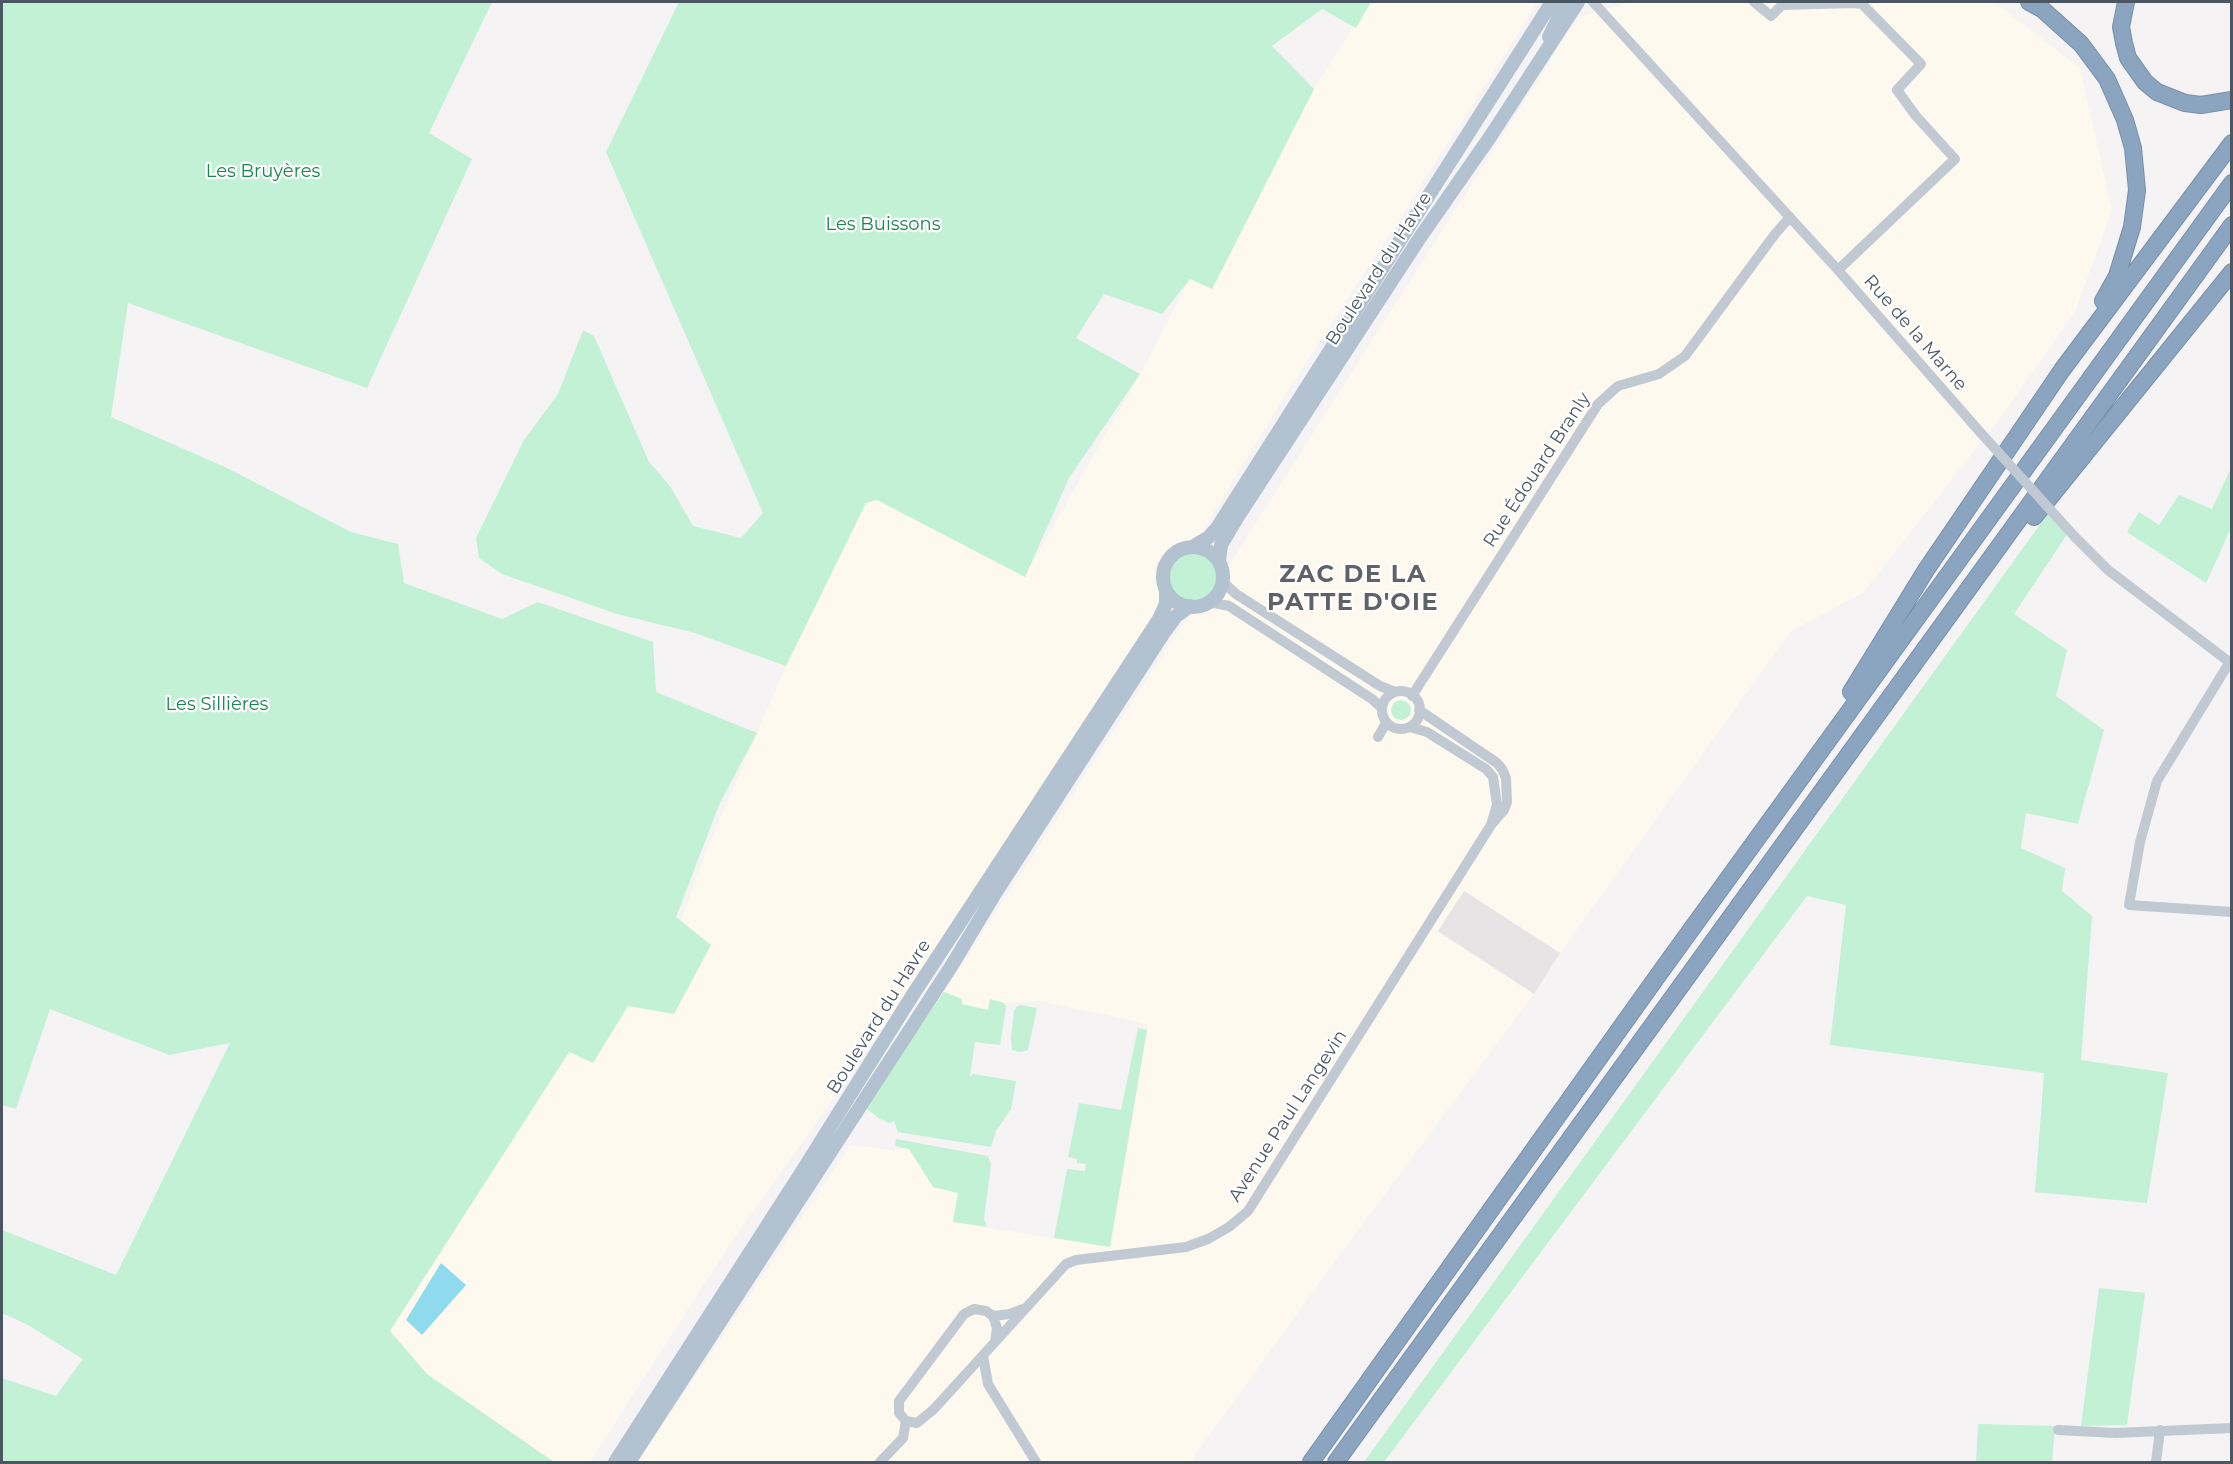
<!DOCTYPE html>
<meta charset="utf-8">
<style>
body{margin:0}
#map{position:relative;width:2233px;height:1464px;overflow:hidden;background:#f5f3f3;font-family:Montserrat,sans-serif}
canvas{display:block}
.frame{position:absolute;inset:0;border:3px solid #4a5661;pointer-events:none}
</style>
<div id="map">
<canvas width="2233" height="1464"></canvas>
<div class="frame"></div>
</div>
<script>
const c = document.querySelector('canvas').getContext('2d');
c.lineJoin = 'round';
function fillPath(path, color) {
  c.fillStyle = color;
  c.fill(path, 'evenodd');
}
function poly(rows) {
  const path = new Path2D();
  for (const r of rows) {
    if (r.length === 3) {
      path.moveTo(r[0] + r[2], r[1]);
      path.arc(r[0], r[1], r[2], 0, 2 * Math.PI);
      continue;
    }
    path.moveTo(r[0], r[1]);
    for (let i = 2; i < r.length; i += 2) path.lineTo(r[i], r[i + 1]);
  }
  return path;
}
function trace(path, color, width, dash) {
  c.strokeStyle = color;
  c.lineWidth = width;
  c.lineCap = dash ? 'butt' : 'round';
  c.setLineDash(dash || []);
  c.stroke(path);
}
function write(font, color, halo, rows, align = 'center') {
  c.font = font + ' Montserrat,sans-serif';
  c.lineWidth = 4.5;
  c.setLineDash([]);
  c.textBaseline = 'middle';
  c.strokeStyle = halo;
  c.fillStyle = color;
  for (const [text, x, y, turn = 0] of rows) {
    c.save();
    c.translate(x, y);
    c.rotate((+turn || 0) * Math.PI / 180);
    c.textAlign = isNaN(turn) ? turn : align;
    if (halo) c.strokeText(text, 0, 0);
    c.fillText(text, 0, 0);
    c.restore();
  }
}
fillPath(poly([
 [1369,2,1538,2,1379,251,1285,395,1199,537,1168,547,1155,568,1160,595,1157,612,877,1037,732,1241,590,1462,547,1462,427,1374,389,1331,569,1052,682,918,707,849,786,666,866,503,877,500,1025,576,1140,374,1190,279,1213,289,1314,89],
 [1630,2,1994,2,2080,68,2112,210,2075,312,2003,414,1863,593,1791,631,1560,953,1465,891,1438,932,1534,994,1341,1253,1190,1462,638,1462,850,1145,893,1150,909,1148,933,1187,958,1193,953,1222,1110,1247,1148,1024,1039,1001,1004,1003,990,999,988,1010,962,1004,962,999,944,992,1190,613,1210,608,1222,598,1229,578,1229,565,1578,17]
]), '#fdf9ef');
fillPath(poly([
 [1464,891,1560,953,1534,994,1438,931]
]), '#e6e4e5');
fillPath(poly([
 [2,2,492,2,429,133,472,159,367,388,128,303,111,417,227,468,351,532,398,544,404,583,502,619,538,602,653,642,656,692,757,733,719,805,676,917,711,945,674,1014,628,1006,593,1063,569,1052,390,1331,427,1374,554,1462,2,1462,2,1378,56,1396,83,1359,28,1325,2,1313,2,1230,116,1275,230,1043,169,1055,50,1009,16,1109,2,1105],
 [679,2,1371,2,1356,28,1322,9,1272,46,1314,89,1212,289,1190,279,1162,314,1104,294,1076,338,1140,374,1069,478,1025,577,877,500,866,503,786,666,695,633,617,614,502,574,479,558,476,538,524,440,558,394,583,330,594,336,649,462,670,486,693,526,741,538,763,513,606,152],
 [2231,468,2231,528,2206,583,2127,532,2139,512,2159,525,2179,495,2212,509],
 [2049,512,2068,533,2014,614,2067,650,2056,696,2104,730,2078,824,2026,813,2021,848,2065,868,2062,891,2092,916,2081,1060,2168,1073,2147,1203,2035,1192,2044,1073,1830,1045,1846,905,1807,896,1384,1462,1364,1462],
 [1193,576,24],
 [1401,710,10],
 [944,992,962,999,962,1004,988,1010,990,999,1004,1003,1006,1007,1000,1045,975,1042,970,1077,973,1074,1016,1081,1011,1109,996,1131,991,1147,898,1132,894,1121,890,1123,880,1119,867,1109,916,1032],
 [1021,1005,1037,1008,1028,1050,1021,1052,1012,1050,1011,1038,1014,1011,1017,1006],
 [1138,1028,1147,1030,1110,1247,1054,1238,1067,1169,1085,1171,1086,1164,1077,1163,1077,1159,1068,1157,1079,1103,1121,1110],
 [896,1139,988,1156,991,1165,984,1219,987,1227,953,1222,958,1193,933,1187,909,1149,895,1146],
 [2099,1288,2145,1293,2127,1425,2081,1426],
 [1978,1424,2055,1426,2052,1462,1976,1462]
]), '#c3f1d5');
fillPath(poly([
 [441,1263,466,1285,422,1335,406,1320]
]), '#90daee');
const highway = poly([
 [2029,2,2042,9,2081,44,2107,79,2125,120,2133,148,2137,190,2132,227,2117,276,2103,301],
 [2126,2,2121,27,2124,43,2128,58,2145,82,2157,92,2185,103,2201,105,2232,100],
 [2034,517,2232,272],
 [1851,692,1926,570,2062,370,2232,143],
 [1311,1462,1659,974,2232,183],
 [1336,1462,2232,225]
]);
trace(highway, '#7690ad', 18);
trace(poly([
 [1593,2,1838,270,1980,432],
 [1754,2,1771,16,1782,5,1853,3,1862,4,1921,64,1897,90,1916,116,1955,159,1838,270],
 [2075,537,2108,570,2232,664],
 [1223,582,1236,594,1380,686,1395,692],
 [1209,602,1229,606,1372,699,1382,708],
 [2229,663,2157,781,2140,842,2129,905,2232,912],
 [1401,710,19],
 [1412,696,1598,404,1618,386,1659,374,1685,356,1775,234,1790,217],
 [1410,727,1427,732,1486,769,1493,777,1497,805,1491,825,1504,810,1507,802,1506,778,1502,769,1497,763,1419,710],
 [1378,737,1386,723],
 [974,1309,986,1311,993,1316,997,1328,995,1342,934,1409,917,1423,906,1421,899,1413,899,1401,964,1314,974,1309],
 [993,1316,1010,1314,1023,1309],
 [995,1342,1066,1264,1076,1260,1186,1247,1208,1239,1229,1227,1248,1211,1491,825],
 [983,1356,988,1384,1036,1462],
 [2058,1430,2115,1433,2232,1428],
 [880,1462,903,1438,906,1421],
 [2156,1462,2160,1430]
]), '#c1cad2', 10);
trace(poly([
 [1549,37,1566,2],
 [1194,546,1209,537,1217,528,1552,2],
 [1193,577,30],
 [1219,561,1221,545,1237,518,1421,236,1490,137,1578,2],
 [615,1462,803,1170,912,996,1159,619,1166,604,1166,590],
 [629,1462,952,965,996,892,1165,631,1176,616,1190,606]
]), '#b3c2d1', 14);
trace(highway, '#8ba5c1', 16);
trace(poly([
 [1980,432,2075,537]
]), '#c1cad2', 10);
write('18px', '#17864f', '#fff', [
 ["Les Bruyères",263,172],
 ["Les Buissons",883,225],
 ["Les Sillières",217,705]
]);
write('18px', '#4a5661', '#fff', [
 ["Boulevard du Havre",1379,269,-57],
 ["Rue de la Marne",1915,333,49],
 ["Rue Édouard Branly",1537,470,-57],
 ["Boulevard du Havre",879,1017,-58],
 ["Avenue Paul Langevin",1288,1116,-57]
]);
c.letterSpacing = '1.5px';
write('bold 24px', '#5f6368', '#fff', [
 ["ZAC DE LA",1353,575],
 ["PATTE D'OIE",1353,603]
]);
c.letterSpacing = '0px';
</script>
